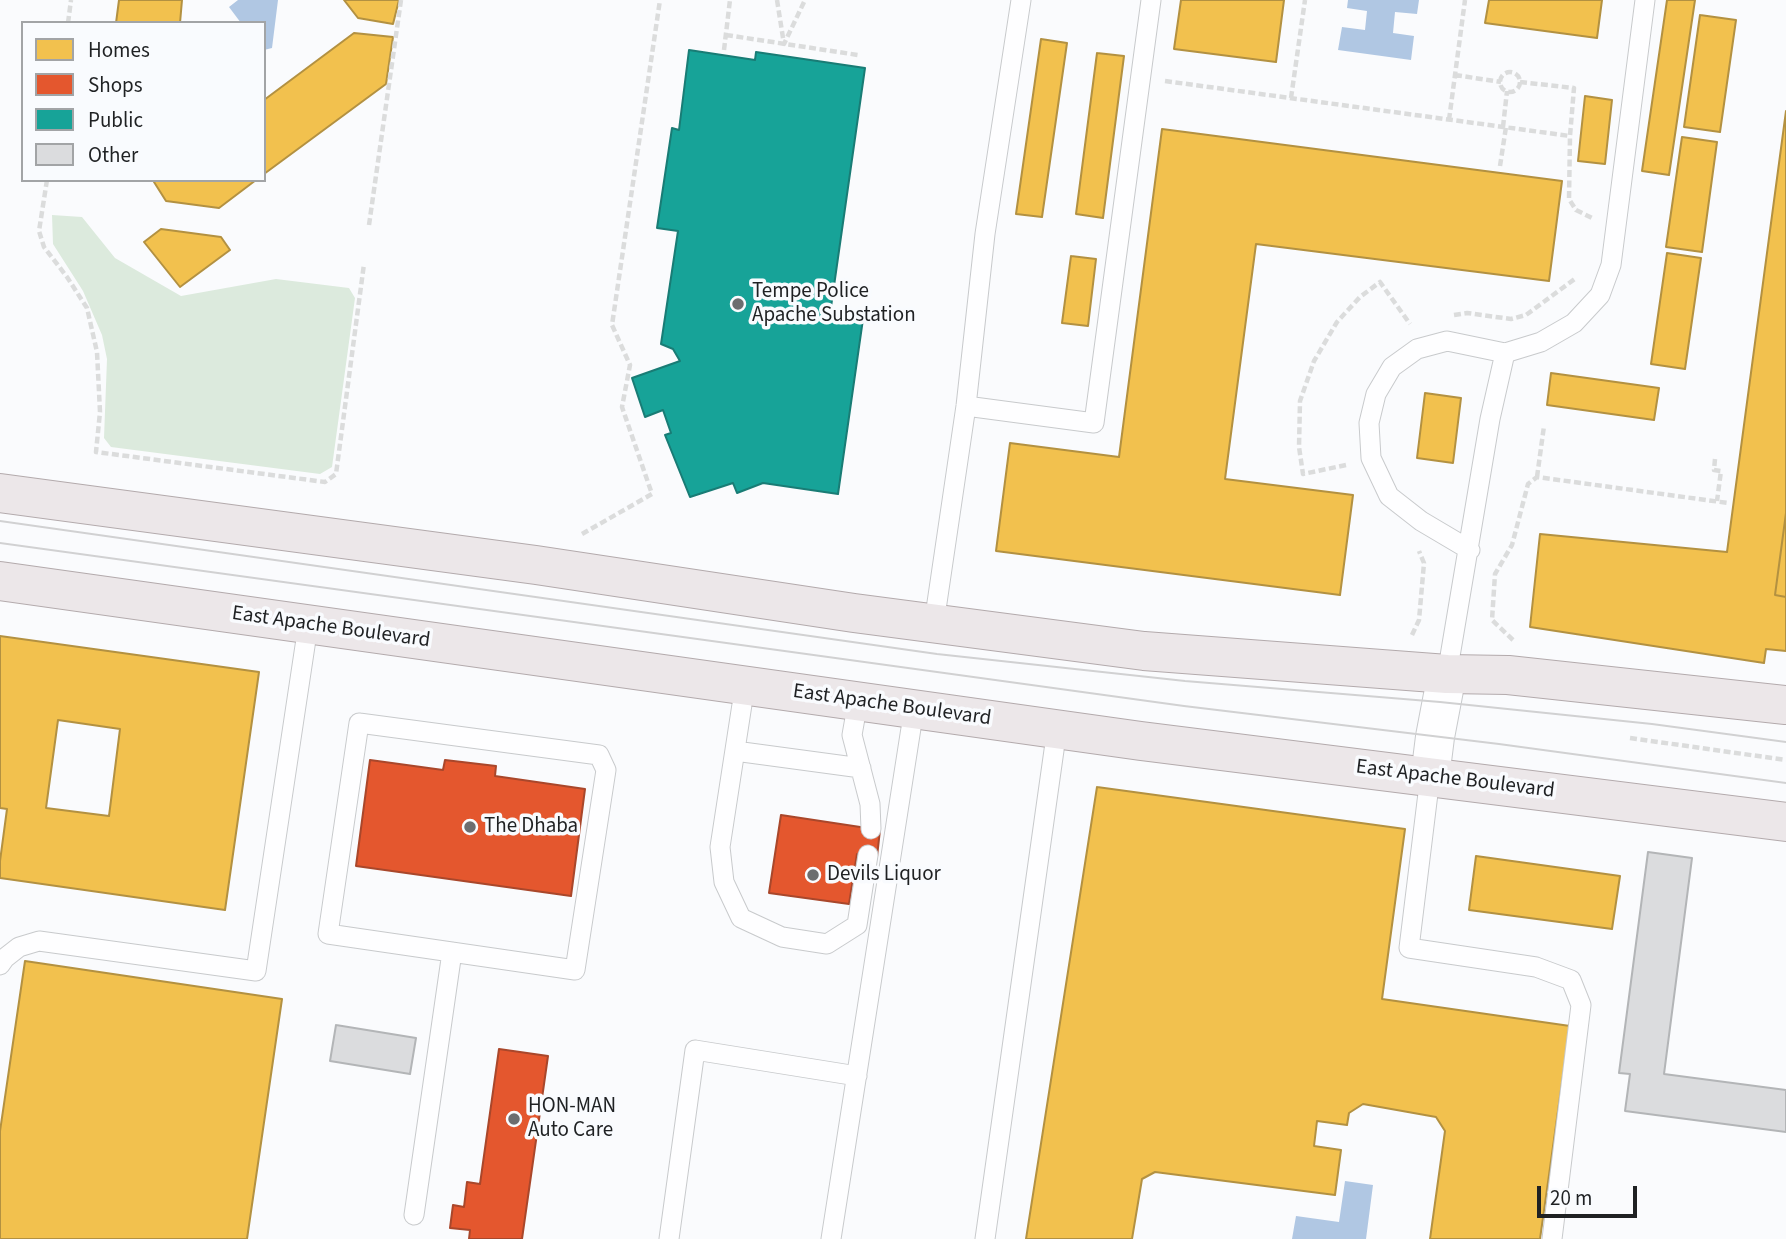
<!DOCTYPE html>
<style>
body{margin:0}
#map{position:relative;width:1786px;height:1239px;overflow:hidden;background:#fafbfd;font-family:"Source Sans 3",sans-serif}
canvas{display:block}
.legend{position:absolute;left:21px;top:21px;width:245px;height:161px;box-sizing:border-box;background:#f9fbfe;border:2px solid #a2a4a6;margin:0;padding:9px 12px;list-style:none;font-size:21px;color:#1f2123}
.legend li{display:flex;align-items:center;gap:14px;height:35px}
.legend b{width:35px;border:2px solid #a2a4a6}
.scale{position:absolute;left:1537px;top:1186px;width:100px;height:32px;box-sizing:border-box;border:4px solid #1f2123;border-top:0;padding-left:9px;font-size:21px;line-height:24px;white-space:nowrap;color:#1f2123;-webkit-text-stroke:5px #f9fbfe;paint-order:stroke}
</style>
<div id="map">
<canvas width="1786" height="1239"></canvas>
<ul class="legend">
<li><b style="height:19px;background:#f2c14e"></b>Homes</li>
<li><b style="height:19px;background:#e4572e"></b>Shops</li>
<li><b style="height:19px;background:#17a398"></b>Public</li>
<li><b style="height:19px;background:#dbdcde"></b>Other</li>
</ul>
<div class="scale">20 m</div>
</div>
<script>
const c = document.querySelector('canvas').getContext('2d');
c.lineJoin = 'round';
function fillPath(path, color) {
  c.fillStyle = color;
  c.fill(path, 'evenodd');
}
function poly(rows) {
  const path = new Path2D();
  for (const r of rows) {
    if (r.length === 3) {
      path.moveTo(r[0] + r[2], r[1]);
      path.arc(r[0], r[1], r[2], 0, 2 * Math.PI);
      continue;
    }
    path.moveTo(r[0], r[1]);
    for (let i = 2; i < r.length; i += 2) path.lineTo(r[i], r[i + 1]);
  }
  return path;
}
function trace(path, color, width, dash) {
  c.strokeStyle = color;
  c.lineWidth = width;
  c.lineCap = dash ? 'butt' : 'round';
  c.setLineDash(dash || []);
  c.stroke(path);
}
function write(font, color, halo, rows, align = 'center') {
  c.font = font + ' "Source Sans 3",sans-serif';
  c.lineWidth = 7;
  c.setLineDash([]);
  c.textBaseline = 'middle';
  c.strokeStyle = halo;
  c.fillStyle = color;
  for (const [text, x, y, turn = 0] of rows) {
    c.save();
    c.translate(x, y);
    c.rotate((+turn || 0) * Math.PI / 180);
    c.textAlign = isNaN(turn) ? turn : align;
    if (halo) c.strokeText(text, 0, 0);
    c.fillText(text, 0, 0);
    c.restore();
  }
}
fillPath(poly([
 [52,215,82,217,115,258,181,296,276,279,349,288,355,298,332,467,320,474,111,447,104,438,107,359,102,335,83,291,53,244]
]), '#dceadd');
fillPath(poly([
 [238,0,278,0,272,48,264,50,264,23,241,23,229,7],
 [1348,0,1419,0,1417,14,1395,12,1393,33,1414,36,1411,60,1338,50,1342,27,1365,30,1367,11,1347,8],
 [1345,1181,1373,1185,1366,1239,1292,1239,1296,1216,1339,1222]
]), '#b0c7e3');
const homes = poly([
 [119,0,182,0,180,23,116,23,119,0],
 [344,0,399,0,393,24,358,18,344,0],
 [1181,0,1284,0,1276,62,1174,49,1181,0],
 [1489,0,1602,0,1597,38,1485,23,1489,0],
 [1667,0,1695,0,1669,175,1642,171,1667,0],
 [1700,15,1736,20,1720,132,1684,127,1700,15],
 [354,33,393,37,386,84,264,174,264,100,354,33],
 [1041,39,1067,43,1042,217,1016,214,1041,39],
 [1097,53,1124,56,1103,218,1076,214,1097,53],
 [1585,96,1612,100,1605,164,1578,161,1585,96],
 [1786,111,1786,513,1775,595,1786,597,1786,651,1766,649,1764,663,1530,627,1540,534,1727,552,1786,111],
 [1162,129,1562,181,1549,281,1256,244,1225,479,1353,495,1340,595,996,551,1010,443,1119,457,1162,129],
 [1682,137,1717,142,1702,252,1666,247,1682,137],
 [156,180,256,180,219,208,166,201,154,182,156,180],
 [161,229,221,237,230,250,180,287,144,242,161,229],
 [1667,253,1701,258,1685,369,1651,364,1667,253],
 [1071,256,1096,259,1088,326,1062,323,1071,256],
 [1551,373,1659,388,1654,420,1547,405,1551,373],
 [1425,393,1461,398,1453,463,1417,458,1425,393],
 [1786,513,1786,597,1775,595,1786,513],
 [0,636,259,672,225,910,0,878,0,861,7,809,0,808,0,636],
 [58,720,120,729,109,816,46,808,58,720],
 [1097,787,1405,829,1382,999,1570,1026,1540,1239,1430,1239,1445,1131,1436,1117,1363,1104,1349,1113,1347,1125,1317,1121,1314,1146,1341,1150,1335,1195,1155,1172,1142,1179,1132,1239,1026,1239,1097,787],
 [1476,856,1620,876,1612,929,1469,910,1476,856],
 [25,961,282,999,247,1239,0,1239,0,1131,25,961]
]);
fillPath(homes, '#f2c14e');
trace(homes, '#b39141', 2);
const shops = poly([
 [370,760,443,770,445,760,496,766,495,776,585,789,571,896,356,866,370,760],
 [781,815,880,830,877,857,857,854,849,904,769,893,781,815],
 [499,1049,548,1056,522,1239,469,1239,470,1230,450,1228,453,1205,464,1207,467,1182,480,1184,499,1049]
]);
fillPath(shops, '#e4572e');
trace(shops, '#a9472b', 2);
const public = poly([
 [689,50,755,60,756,52,865,68,830,314,863,319,838,494,763,483,737,493,733,483,690,497,665,435,671,433,663,410,645,417,632,378,680,361,673,349,661,344,678,231,657,228,672,128,679,130,689,50]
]);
fillPath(public, '#17a398');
trace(public, '#197c75', 2);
const building = poly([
 [1648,852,1692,858,1664,1074,1786,1090,1786,1132,1625,1111,1630,1074,1619,1073,1648,852],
 [336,1025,416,1038,410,1074,330,1061,336,1025]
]);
fillPath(building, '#dbdcde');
trace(building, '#b3b5b7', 2);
const service = poly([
 [966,406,1094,423,1151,0],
 [1470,550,1421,521,1389,496,1371,458,1369,423,1376,394,1392,367,1417,349,1447,341,1505,353],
 [934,623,966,406,985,234,1021,0],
 [1447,674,1490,419,1505,353,1541,342,1574,323,1600,295,1611,265,1645,0],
 [745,685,720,847,724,882,741,918,782,937,827,944,857,925,868,855],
 [858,701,852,735,870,804,871,829],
 [359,723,599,755,606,770,575,970,328,934,359,723],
 [735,751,861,768],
 [1430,777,1409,948,1536,967,1571,980,1581,1005,1552,1239],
 [0,965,5,958,19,947,39,941,256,971,308,626],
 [414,1215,452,952],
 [669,1239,695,1050,857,1076],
 [831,1239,914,709],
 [985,1239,1057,729]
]);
const minor = poly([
 [1430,777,1435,737,1447,674]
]);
const primary = poly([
 [0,493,536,565,854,613,1144,651,1447,674,1508,675,1786,705],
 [0,581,1141,741,1786,822]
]);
trace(service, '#c8cacc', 21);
trace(minor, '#c8cacc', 40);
trace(primary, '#b3aaac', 40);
trace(poly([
 [777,0,784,44,805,0],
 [68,23,71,0],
 [726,35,858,55],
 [724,50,730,0],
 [1510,82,10],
 [1455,75,1501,82],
 [1165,81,1570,136],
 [1520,82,1574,88,1570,136,1569,199,1576,210,1592,218],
 [1291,98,1305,0],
 [1449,120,1465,0],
 [1503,127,1507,91],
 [1500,166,1506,127],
 [47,180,39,231,44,247,67,277,87,308,97,352,100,412,96,452,325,482,336,474,364,264],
 [369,225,401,0],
 [1454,315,1467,313,1511,319,1526,315,1576,278],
 [1715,459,1714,470,1721,471,1717,501],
 [1346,465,1303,474,1299,447,1300,401,1314,361,1337,322,1360,297,1380,282,1410,324],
 [1537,477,1544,426],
 [582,534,652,494,622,407,630,365,612,325,660,0],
 [1412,635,1419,620,1424,563,1419,551],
 [1513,640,1492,620,1495,574,1512,545,1528,484,1537,477,1728,503],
 [1630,738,1786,760]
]), '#dbdcdc', 4.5, [7, 3.5]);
trace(service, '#fefeff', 19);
trace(minor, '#fefeff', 38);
trace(primary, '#ece7e9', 38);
trace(poly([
 [0,521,937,654,1185,681,1440,702,1652,724,1786,742],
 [0,543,1184,706,1499,744,1786,783]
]), '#d1d1d2', 2);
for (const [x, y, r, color] of [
 [738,304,7,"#6c6d6f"],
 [470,827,7,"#6c6d6f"],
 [813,875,7,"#6c6d6f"],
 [514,1119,7,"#6c6d6f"]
]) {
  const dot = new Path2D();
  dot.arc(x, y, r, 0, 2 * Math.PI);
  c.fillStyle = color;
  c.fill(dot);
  trace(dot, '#f9fbfe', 2.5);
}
write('21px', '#1f2123', '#f9fbfe', [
 ["Tempe Police",752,292],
 ["Apache Substation",752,316],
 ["The Dhaba",484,827],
 ["Devils Liquor",827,875],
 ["HON-MAN",528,1107],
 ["Auto Care",528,1131]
], 'left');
write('21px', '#1f2123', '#f9fbfe', [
 ["East Apache Boulevard",331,628,8],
 ["East Apache Boulevard",892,706,8],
 ["East Apache Boulevard",1455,780,7]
]);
</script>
